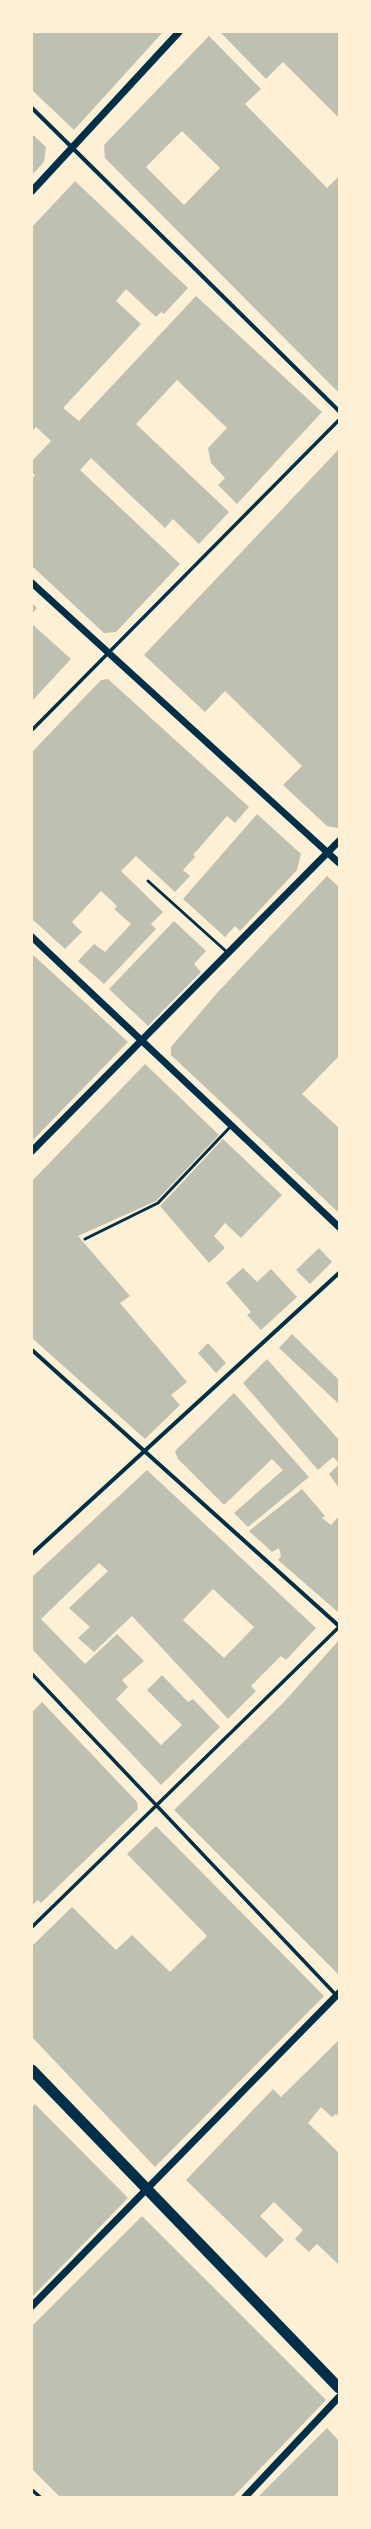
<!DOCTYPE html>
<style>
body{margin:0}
#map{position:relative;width:371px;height:2529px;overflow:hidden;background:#fdf0d5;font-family:"PT Serif",serif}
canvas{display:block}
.frame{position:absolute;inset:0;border:33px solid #fdf0d5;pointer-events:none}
</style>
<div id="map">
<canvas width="371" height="2529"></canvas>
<div class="frame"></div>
</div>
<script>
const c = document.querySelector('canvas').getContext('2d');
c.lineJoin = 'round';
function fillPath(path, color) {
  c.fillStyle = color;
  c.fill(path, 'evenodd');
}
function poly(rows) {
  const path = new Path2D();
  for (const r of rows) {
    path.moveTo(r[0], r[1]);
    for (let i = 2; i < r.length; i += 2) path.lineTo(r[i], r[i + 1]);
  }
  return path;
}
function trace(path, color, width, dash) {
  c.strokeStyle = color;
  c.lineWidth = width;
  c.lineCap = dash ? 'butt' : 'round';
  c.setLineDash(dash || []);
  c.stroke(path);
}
fillPath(poly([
 [32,32,163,32,74,130,32,90],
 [220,32,339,32,339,118,283,62,266,79],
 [209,36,261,89,245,104,327,188,339,176,339,393,105,158,104,145],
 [182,131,220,168,184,205,146,167],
 [32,134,46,147,44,162,32,175],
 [75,181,188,288,164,314,161,312,156,317,126,289,116,301,141,324,63,408,79,421,196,296,322,412,237,504,218,485,225,478,211,463,208,448,227,428,177,380,136,424,229,512,199,544,173,519,165,528,91,458,80,470,180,564,116,632,104,633,32,566,32,479,35,475,32,473,32,461,51,441,36,427,32,431,32,227],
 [339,449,339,827,338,828,327,826,283,785,302,766,225,691,205,712,144,655],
 [32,603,37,608,32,614],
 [32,624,71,659,32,701],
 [108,679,249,807,235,823,227,816,193,855,195,857,183,870,190,876,175,892,136,856,121,871,163,912,151,924,156,929,104,984,78,961,94,944,105,952,131,924,114,909,117,906,101,891,72,922,82,932,65,949,32,919,32,752,101,680],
 [257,814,301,854,297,870,240,931,235,926,225,937,183,899],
 [327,876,339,887,339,1056,302,1094,339,1128,339,1213,171,1055,171,1047,218,992],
 [174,921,206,951,194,964,201,972,148,1026,109,989],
 [32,954,128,1042,32,1141],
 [145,1064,219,1135,156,1201,78,1236,130,1296,120,1303,187,1382,171,1395,180,1405,145,1439,32,1338,32,1181],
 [223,1139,282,1195,241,1238,225,1223,214,1236,225,1248,209,1263,160,1206],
 [319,1248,332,1262,310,1284,296,1270],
 [243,1268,257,1282,271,1269,297,1297,261,1330,247,1315,251,1312,226,1283],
 [292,1334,339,1380,339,1404,279,1348],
 [208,1343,226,1363,216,1373,198,1353],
 [267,1359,339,1440,339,1463,333,1457,318,1470,243,1383],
 [234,1393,309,1477,248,1527,234,1513,283,1470,272,1459,224,1505,178,1459,175,1451],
 [339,1464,339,1488,329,1474],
 [147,1470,316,1628,286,1660,281,1656,251,1686,256,1691,228,1719,132,1616,94,1652,78,1638,90,1627,69,1608,108,1571,99,1563,41,1619,85,1664,117,1634,144,1661,122,1680,128,1687,116,1699,161,1745,182,1725,147,1690,162,1675,188,1702,193,1699,220,1727,161,1785,32,1649,32,1577],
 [213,1589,254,1627,224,1658,183,1620],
 [302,1489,325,1516,322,1518,331,1525,339,1516,339,1613,278,1560,281,1556,279,1548,272,1552,249,1531],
 [339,1640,339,1975,174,1810,284,1702],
 [42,1702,137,1802,138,1809,41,1903,38,1900,32,1905,32,1712],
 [156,1826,324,1996,155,2167,32,2037,32,1946,72,1907,116,1950,132,1935,170,1972,207,1936,127,1854],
 [339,2040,339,2117,336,2114,332,2117,321,2107,308,2123,339,2153,339,2265,317,2244,309,2252,295,2239,303,2230,274,2202,260,2216,284,2240,266,2258,186,2180,273,2089,281,2097],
 [35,2104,128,2198,32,2297,32,2107],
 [142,2216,326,2400,233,2497,60,2497,32,2469,32,2326],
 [327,2428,339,2441,339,2497,258,2497]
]), '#bec0b2');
trace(poly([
 [148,881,228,953],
 [85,1239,158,1203,232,1125]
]), '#003049', 3);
trace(poly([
 [32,730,339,420],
 [32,1674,337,1996],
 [32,1927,339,1627],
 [32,2490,40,2497]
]), '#003049', 3.5);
trace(poly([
 [32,108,339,411],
 [32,1350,339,1626],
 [32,1554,339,1273]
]), '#003049', 4);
trace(poly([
 [32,191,179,32],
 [32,583,339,863],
 [32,937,339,1227],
 [32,1151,339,841],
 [32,2306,339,1993],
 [245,2497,339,2397]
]), '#003049', 7);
trace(poly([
 [32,2070,339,2388]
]), '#003049', 11);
</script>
